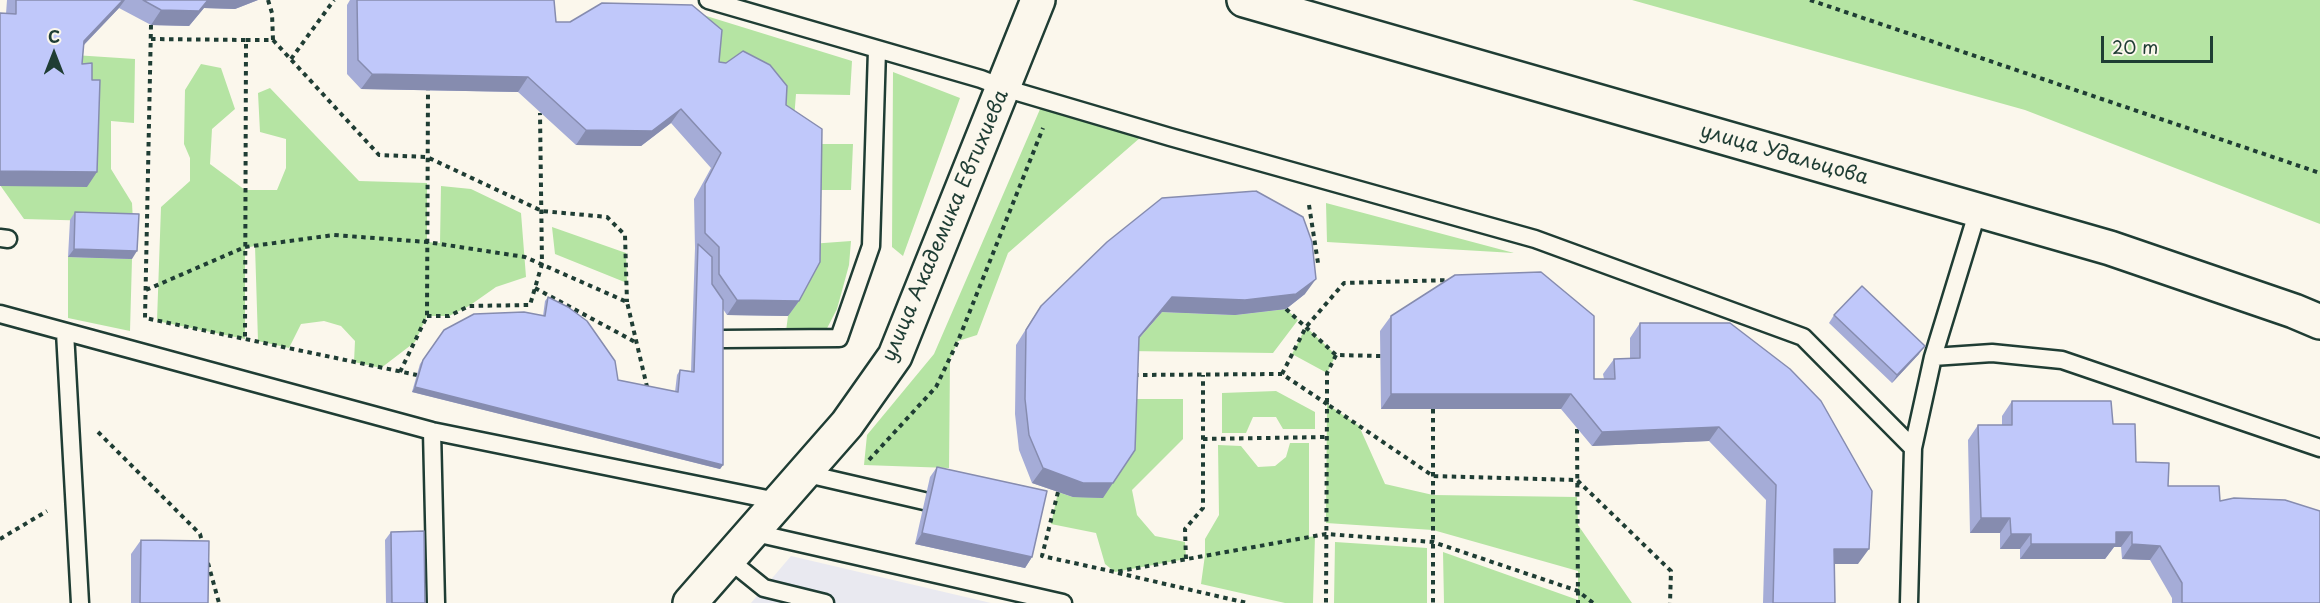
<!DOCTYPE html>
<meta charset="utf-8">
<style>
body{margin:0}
#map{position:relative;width:2320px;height:603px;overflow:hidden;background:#fbf7ec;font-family:"Playpen Sans",sans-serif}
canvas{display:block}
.north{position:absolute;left:24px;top:24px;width:60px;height:60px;-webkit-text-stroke:4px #fbf7ec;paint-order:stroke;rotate:0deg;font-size:16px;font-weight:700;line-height:24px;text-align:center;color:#1f3d34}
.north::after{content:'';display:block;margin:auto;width:21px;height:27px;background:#1f3d34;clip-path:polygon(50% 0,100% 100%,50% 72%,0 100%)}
.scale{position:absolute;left:2101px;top:36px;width:112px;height:27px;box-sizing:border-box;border:3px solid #1f3d34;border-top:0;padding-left:8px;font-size:18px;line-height:21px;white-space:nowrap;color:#1f3d34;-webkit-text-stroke:4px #fbf7ec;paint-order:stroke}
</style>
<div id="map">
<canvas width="2320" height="603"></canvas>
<div class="north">С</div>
<div class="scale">20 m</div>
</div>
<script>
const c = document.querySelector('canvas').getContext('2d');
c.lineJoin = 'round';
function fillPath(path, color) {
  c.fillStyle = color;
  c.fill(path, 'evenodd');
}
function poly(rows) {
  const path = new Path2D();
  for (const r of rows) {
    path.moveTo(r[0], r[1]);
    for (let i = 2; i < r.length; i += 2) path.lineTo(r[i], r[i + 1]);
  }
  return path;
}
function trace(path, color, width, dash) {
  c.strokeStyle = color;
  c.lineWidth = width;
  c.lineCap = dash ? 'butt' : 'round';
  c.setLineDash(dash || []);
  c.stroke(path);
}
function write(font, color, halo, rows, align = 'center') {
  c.font = font + ' "Playpen Sans",sans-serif';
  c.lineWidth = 4.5;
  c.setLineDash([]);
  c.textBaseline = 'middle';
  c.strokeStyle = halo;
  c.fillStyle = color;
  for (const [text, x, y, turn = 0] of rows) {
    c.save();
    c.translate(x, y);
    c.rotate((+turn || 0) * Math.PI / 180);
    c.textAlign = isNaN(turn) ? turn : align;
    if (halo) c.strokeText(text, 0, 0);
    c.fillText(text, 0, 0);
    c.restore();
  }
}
fillPath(poly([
 [791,556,991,603,751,603]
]), '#e9e9f0');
fillPath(poly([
 [1632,0,2320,0,2320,224,2025,110],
 [687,10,852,61,850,95,796,94,793,132,716,78],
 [74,55,135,59,134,123,111,121,111,169,132,203,133,222,24,219,0,185],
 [201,64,221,68,235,109,212,129,210,164,245,190,277,190,286,168,286,139,260,132,258,93,270,88,359,181,427,183,427,242,440,243,441,186,471,189,521,213,526,277,496,287,469,306,449,316,427,316,415,342,381,368,354,362,355,341,341,326,324,321,301,324,289,348,258,341,255,246,245,248,245,339,157,321,161,207,190,181,190,158,184,144,185,90],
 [893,72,960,98,903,256,892,247],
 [1044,100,1149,130,1008,253,977,335,958,341,950,359,949,468,864,465,867,435,934,354],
 [812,144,853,144,851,190,811,190],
 [1326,203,1514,253,1327,242],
 [552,227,626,253,627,283,555,254],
 [851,241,849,265,837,309,822,338,785,339,788,316,809,277,810,244],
 [68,257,132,259,130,331,68,318],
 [1286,309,1298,320,1273,353,1128,351,1162,312,1235,315],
 [1306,327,1336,355,1327,373,1292,354],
 [1276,391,1315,412,1315,429,1283,429,1276,417,1253,417,1246,433,1222,433,1222,393],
 [1126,399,1183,399,1183,439,1132,490,1137,515,1155,536,1185,542,1186,559,1115,572,1105,564,1096,533,1051,524,1058,492,1073,497],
 [1327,404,1359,426,1385,484,1433,495,1577,497,1578,525,1632,603,1444,603,1443,552,1578,600,1578,571,1433,530,1326,523],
 [1290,443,1309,443,1309,537,1315,536,1313,603,1285,603,1201,584,1205,555,1205,539,1219,515,1218,445,1241,446,1258,467,1275,466,1286,457],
 [1335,542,1427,548,1427,603,1334,603]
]), '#b5e4a3');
const service = poly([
 [708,0,981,79,1004,88,1170,137,1535,239,1803,337,1913,448],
 [0,238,8,239],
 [0,314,432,431,777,501],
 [65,332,80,603],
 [724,339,839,338,871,246,877,50],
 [1933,357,1992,353,2062,360,2320,448],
 [432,431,436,603],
 [803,473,924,501],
 [751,532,1063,603],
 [728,559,764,588,825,603],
 [1909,603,1913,448,1933,357,1978,210]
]);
const minor = poly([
 [690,603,847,424,895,356,1038,0]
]);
const tertiary = poly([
 [1244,0,2110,248,2294,311,2320,322]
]);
trace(service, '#1f3d34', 21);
trace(minor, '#1f3d34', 38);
trace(tertiary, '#1f3d34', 38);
trace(poly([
 [268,0,272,13,273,40],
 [1810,0,2320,173],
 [151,25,145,318,417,375],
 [151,39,246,40,245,339],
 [246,40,273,40,379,155,427,157,542,211,607,217,625,235,627,302],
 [291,59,334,0],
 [1309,205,1318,263,1310,267],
 [535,288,637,343],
 [146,290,245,247,334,235,427,242,525,257,627,302,648,391],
 [1286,309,1336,355,1381,356],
 [427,316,449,316,469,306,530,305,542,264,540,113],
 [1336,355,1327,373,1327,404,1433,476,1577,480,1671,571,1670,603],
 [400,372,427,316,428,90],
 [1282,374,1306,327,1344,283,1451,280],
 [1134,375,1282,374,1327,404,1326,603],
 [1433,409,1433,603],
 [1577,429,1578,603],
 [98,432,200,534,203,545],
 [1203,439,1326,437],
 [869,460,936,387,958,341,1043,128],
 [1058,492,1042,556,1115,572,1326,534,1433,542,1578,591,1593,603],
 [0,539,47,511],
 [1186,559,1185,529,1203,508,1203,375],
 [208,563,219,603],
 [1118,573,1247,603]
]), '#1f3d34', 4, [4.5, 4.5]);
trace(service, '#fbf7ec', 16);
trace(minor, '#fbf7ec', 33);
trace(tertiary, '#fbf7ec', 33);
fillPath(poly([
 [7,0,258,0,235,9,204,8,189,26,151,25,119,8,84,45,82,64,87,187,6,14],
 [350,0,554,0,556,22,719,62,786,105,799,301,788,316,727,315,723,309,723,465,720,469,412,392,420,364,444,330,543,316,545,301,548,297,618,380,675,392,677,375,680,370,691,371,695,248,694,199,711,168,671,123,641,146,576,145,518,92,361,89,347,74,347,5],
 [75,212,132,259,68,257,70,220],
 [1305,294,1286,309,1235,315,1162,312,1138,339,1103,498,1073,497,1032,483,1019,450,1015,414,1016,345,1031,321,1041,306],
 [1834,315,1919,354,1892,383,1829,323],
 [1391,316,1594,379,1604,379,1603,374,1614,359,1630,358,1630,338,1640,323,1858,564,1835,564,1835,603,1763,603,1766,500,1709,441,1592,446,1561,409,1381,409,1380,331],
 [2012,401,2113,424,2136,462,2168,486,2220,501,2320,603,2172,603,2172,598,2150,560,2122,559,2121,547,2114,547,2105,559,2020,559,2020,549,2000,549,2000,533,1970,533,1968,440,1978,425,2002,425,2002,416],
 [937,467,1032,557,1025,568,915,544,930,477],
 [391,532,425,603,386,603,385,540],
 [141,540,208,603,131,603,131,554]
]), '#a5acd7');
fillPath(poly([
 [123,0,125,0,119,8,74,55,84,41],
 [208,0,258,0,235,9,204,8,189,26,151,25,161,10],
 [372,74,528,77,518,92,361,89],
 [681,109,671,123,641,146,576,145,586,130],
 [0,171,97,172,87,187,0,186],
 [74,249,137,251,132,259,68,257],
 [1316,279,1305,294,1286,309,1235,315,1162,312,1128,351,1139,337,1172,297],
 [737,300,799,301,788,316,727,315],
 [1925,346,1919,354,1892,383,1897,375],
 [415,387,723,465,720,469,412,392],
 [1391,394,1571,394,1561,409,1381,409],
 [1719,427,1709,441,1592,446,1602,432],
 [1043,468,1113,483,1103,498,1073,497,1032,483],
 [1981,518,2010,518,2000,533,1970,533],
 [2116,532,2132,532,2121,547,2114,547,2105,559,2020,559,2031,544],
 [922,533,1032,557,1025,568,915,544],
 [2011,534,2031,534,2020,549,2000,549],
 [2132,544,2160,546,2150,560,2122,559],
 [1834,549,1869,549,1858,564,1824,564]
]), '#868caf');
const building = poly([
 [16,0,123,0,84,41,82,64,92,63,92,80,100,80,97,172,0,171,0,13,16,14,16,0],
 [143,0,208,0,199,11,161,10,143,0],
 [357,0,554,0,556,22,570,22,602,3,692,5,722,30,719,62,726,63,743,51,770,65,787,86,786,105,822,129,820,262,799,301,737,300,719,274,719,247,705,233,705,184,721,153,681,109,652,131,586,130,528,77,372,74,358,60,357,0],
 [1256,191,1303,217,1312,242,1316,279,1296,294,1245,300,1172,297,1139,337,1135,450,1113,483,1083,483,1043,468,1029,435,1025,399,1026,330,1041,306,1107,242,1162,198,1256,191],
 [75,212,139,214,137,251,74,249,75,212],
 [698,244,712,257,712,284,723,300,723,465,415,387,423,360,444,330,474,314,524,312,545,316,548,297,568,307,587,321,615,361,618,380,678,392,680,370,694,372,698,244],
 [1541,272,1594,316,1594,379,1615,379,1614,359,1640,358,1640,323,1730,323,1790,369,1821,401,1872,491,1869,549,1834,549,1835,603,1773,603,1776,485,1719,427,1602,432,1571,394,1391,394,1391,316,1455,275,1541,272],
 [1862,286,1925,346,1897,375,1834,315,1862,286],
 [2012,401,2111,401,2113,424,2135,424,2136,462,2169,463,2168,486,2219,486,2220,501,2234,498,2285,500,2320,511,2320,603,2182,603,2182,583,2160,546,2132,544,2132,532,2116,532,2116,544,2031,544,2031,534,2011,534,2010,518,1981,518,1978,425,2012,425,2012,401],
 [937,467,1047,491,1032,557,922,533,937,467],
 [424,531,425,603,392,603,391,532,424,531],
 [141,540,209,541,208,603,140,603,141,540]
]);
fillPath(building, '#c0c8fa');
trace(building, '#868caf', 1.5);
write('20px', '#1f3d34', '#fbf7ec', [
 ["улица Удальцова",1784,155,16],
 ["улица Академика Евтихиева",946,226,-67]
]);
</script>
